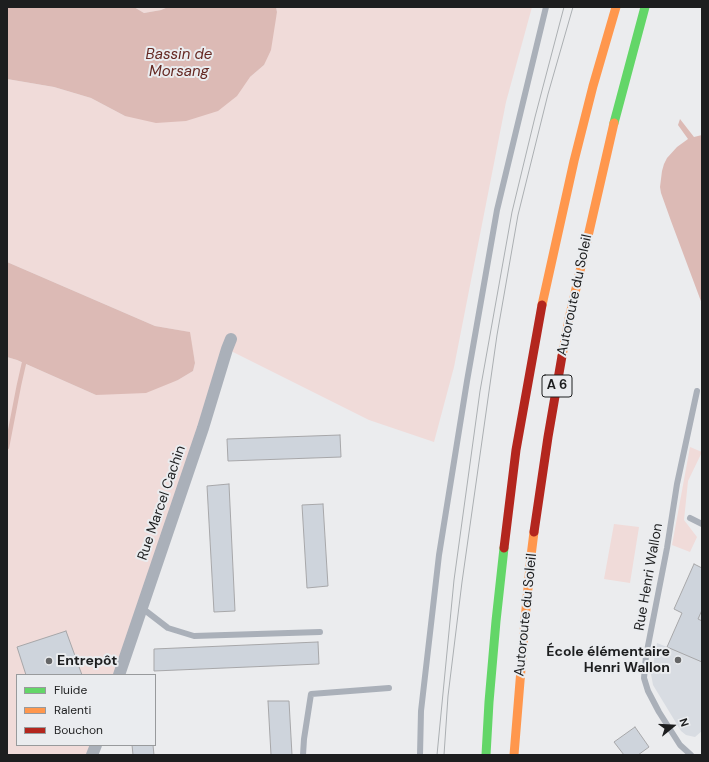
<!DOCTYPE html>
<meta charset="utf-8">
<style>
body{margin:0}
#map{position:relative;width:709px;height:762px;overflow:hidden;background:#ebecee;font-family:"DM Sans",sans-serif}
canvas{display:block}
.frame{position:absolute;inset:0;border:8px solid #1d1e1f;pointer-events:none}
.legend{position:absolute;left:16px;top:674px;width:140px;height:72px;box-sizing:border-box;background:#eaecef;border:1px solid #989a9c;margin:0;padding:5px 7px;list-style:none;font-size:12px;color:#1d1e1f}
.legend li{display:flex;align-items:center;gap:8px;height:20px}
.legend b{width:20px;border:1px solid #989a9c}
.north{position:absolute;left:653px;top:706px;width:40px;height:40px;-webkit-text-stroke:3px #eaecef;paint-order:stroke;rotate:72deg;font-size:11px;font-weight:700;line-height:16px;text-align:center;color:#1d1e1f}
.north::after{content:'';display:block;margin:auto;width:14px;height:18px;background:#1d1e1f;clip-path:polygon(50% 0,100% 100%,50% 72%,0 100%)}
</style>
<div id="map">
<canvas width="709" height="762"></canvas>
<div class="frame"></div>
<ul class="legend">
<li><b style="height:5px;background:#63d668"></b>Fluide</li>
<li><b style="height:5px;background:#ff974d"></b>Ralenti</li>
<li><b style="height:5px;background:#b3261e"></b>Bouchon</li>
</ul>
<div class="north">N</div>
</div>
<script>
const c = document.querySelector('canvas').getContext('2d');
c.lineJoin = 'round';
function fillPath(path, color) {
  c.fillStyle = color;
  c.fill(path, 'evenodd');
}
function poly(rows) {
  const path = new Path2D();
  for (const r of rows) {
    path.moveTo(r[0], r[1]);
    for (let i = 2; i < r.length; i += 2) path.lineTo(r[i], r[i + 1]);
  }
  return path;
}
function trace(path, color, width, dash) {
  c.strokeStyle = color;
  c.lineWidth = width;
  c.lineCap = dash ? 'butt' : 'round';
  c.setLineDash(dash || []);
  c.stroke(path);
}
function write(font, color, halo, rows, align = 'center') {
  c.font = font + ' "DM Sans",sans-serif';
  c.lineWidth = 4;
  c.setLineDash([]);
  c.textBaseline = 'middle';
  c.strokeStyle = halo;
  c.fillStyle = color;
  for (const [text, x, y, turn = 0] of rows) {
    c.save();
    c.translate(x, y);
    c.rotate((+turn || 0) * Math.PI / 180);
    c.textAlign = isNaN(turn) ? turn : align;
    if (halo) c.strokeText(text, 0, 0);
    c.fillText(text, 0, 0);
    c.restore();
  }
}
fillPath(poly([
 [694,564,702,568,702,731,695,737,686,735,681,731,653,685,651,674,657,643,667,647,682,613]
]), '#d8dce2');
fillPath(poly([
 [134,7,168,7,161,10,144,13],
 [276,7,532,7,506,102,454,367,434,442,369,420,227,349,119,675,17,675,17,745,95,745,92,755,7,755,7,357,17,360,96,395,178,380,193,371,195,363,189,332,155,326,7,262,7,79,54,87,91,98,125,116,250,77,264,65,277,12],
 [690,447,702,452,688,481,684,520,697,537,690,552,672,545],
 [614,524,639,527,630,583,604,579]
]), '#f0dbd9');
fillPath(poly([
 [7,7,134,7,144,13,161,10,168,7,276,7,277,12,271,50,264,65,250,77,237,96,218,111,186,121,156,123,125,116,91,98,54,87,7,79],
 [680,119,694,137,702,135,702,304,671,221,661,193,660,187,662,171,664,164,667,158,677,147,688,139,678,125],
 [7,262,155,326,190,332,195,363,193,371,178,380,146,393,96,395,17,360,7,357]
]), '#dcbab5');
trace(poly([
 [7,447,19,385,24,363]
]), '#dcbab5', 4.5);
const building = poly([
 [340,435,341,457,228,461,227,439,340,435],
 [229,484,235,611,214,612,207,486,229,484],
 [323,504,328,586,307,588,302,505,323,504],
 [694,564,702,568,702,610,698,619,702,621,702,662,667,647,682,613,674,609,694,564],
 [66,631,82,675,26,675,17,647,66,631],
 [318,642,319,664,154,671,154,649,318,642],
 [268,701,289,701,292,755,271,755,268,701],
 [635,727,649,747,638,755,624,755,614,742,635,727],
 [132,745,153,745,154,755,133,755,132,745]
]);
fillPath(building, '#ced4dc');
trace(building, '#a7a7a9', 1);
trace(poly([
 [690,518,702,524],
 [142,608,168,628,194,636,320,632],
 [303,755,304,739,311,694,389,688],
 [420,755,421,711,439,555,467,381,497,210,546,7],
 [691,755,680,745,659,712,648,691,644,678,646,656,667,548,677,484,697,391]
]), '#aab0b9', 6);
trace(poly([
 [119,675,203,428,227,349,231,339],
 [92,755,96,745]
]), '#aab0b9', 12);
trace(poly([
 [614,123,645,7],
 [486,755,489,702,496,621,504,548]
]), '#63d668', 9);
trace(poly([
 [542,305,574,161,593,86,616,7],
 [562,356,569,319,614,123],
 [514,755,525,620,531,556,534,532]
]), '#ff974d', 9);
trace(poly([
 [534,532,548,437,562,356],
 [504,548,516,450,542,305]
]), '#b3261e', 9);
trace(poly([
 [437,755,454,580,480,391,512,212,535,117,564,7],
 [444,755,448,696,462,582,497,335,518,215,548,94,573,7]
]), '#abafb2', 1);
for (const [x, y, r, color] of [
 [678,660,4,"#656667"],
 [49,661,4,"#656667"]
]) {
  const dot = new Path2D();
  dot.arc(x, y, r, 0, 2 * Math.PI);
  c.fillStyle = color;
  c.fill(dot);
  trace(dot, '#eaecef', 1.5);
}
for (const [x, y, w] of [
 [557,386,30]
]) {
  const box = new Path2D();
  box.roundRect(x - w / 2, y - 11, w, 22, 3);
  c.fillStyle = '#eaecef';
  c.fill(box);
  trace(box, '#1d1e1f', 1);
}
write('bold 13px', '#1d1e1f', null, [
 ["A 6",557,386]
]);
write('14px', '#1d1e1f', '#eaecef', [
 ["Autoroute du Soleil",575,295,-78],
 ["Rue Marcel Cachin",162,503,-71],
 ["Rue Henri Wallon",649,577,-80],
 ["Autoroute du Soleil",526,615,-84]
]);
write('bold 14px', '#1d1e1f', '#eaecef', [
 ["École élémentaire",670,652],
 ["Henri Wallon",670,668],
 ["Entrepôt",57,661,"left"]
], 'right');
write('italic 15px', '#652822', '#eaecef', [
 ["Bassin de",179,55],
 ["Morsang",179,72]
]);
</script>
